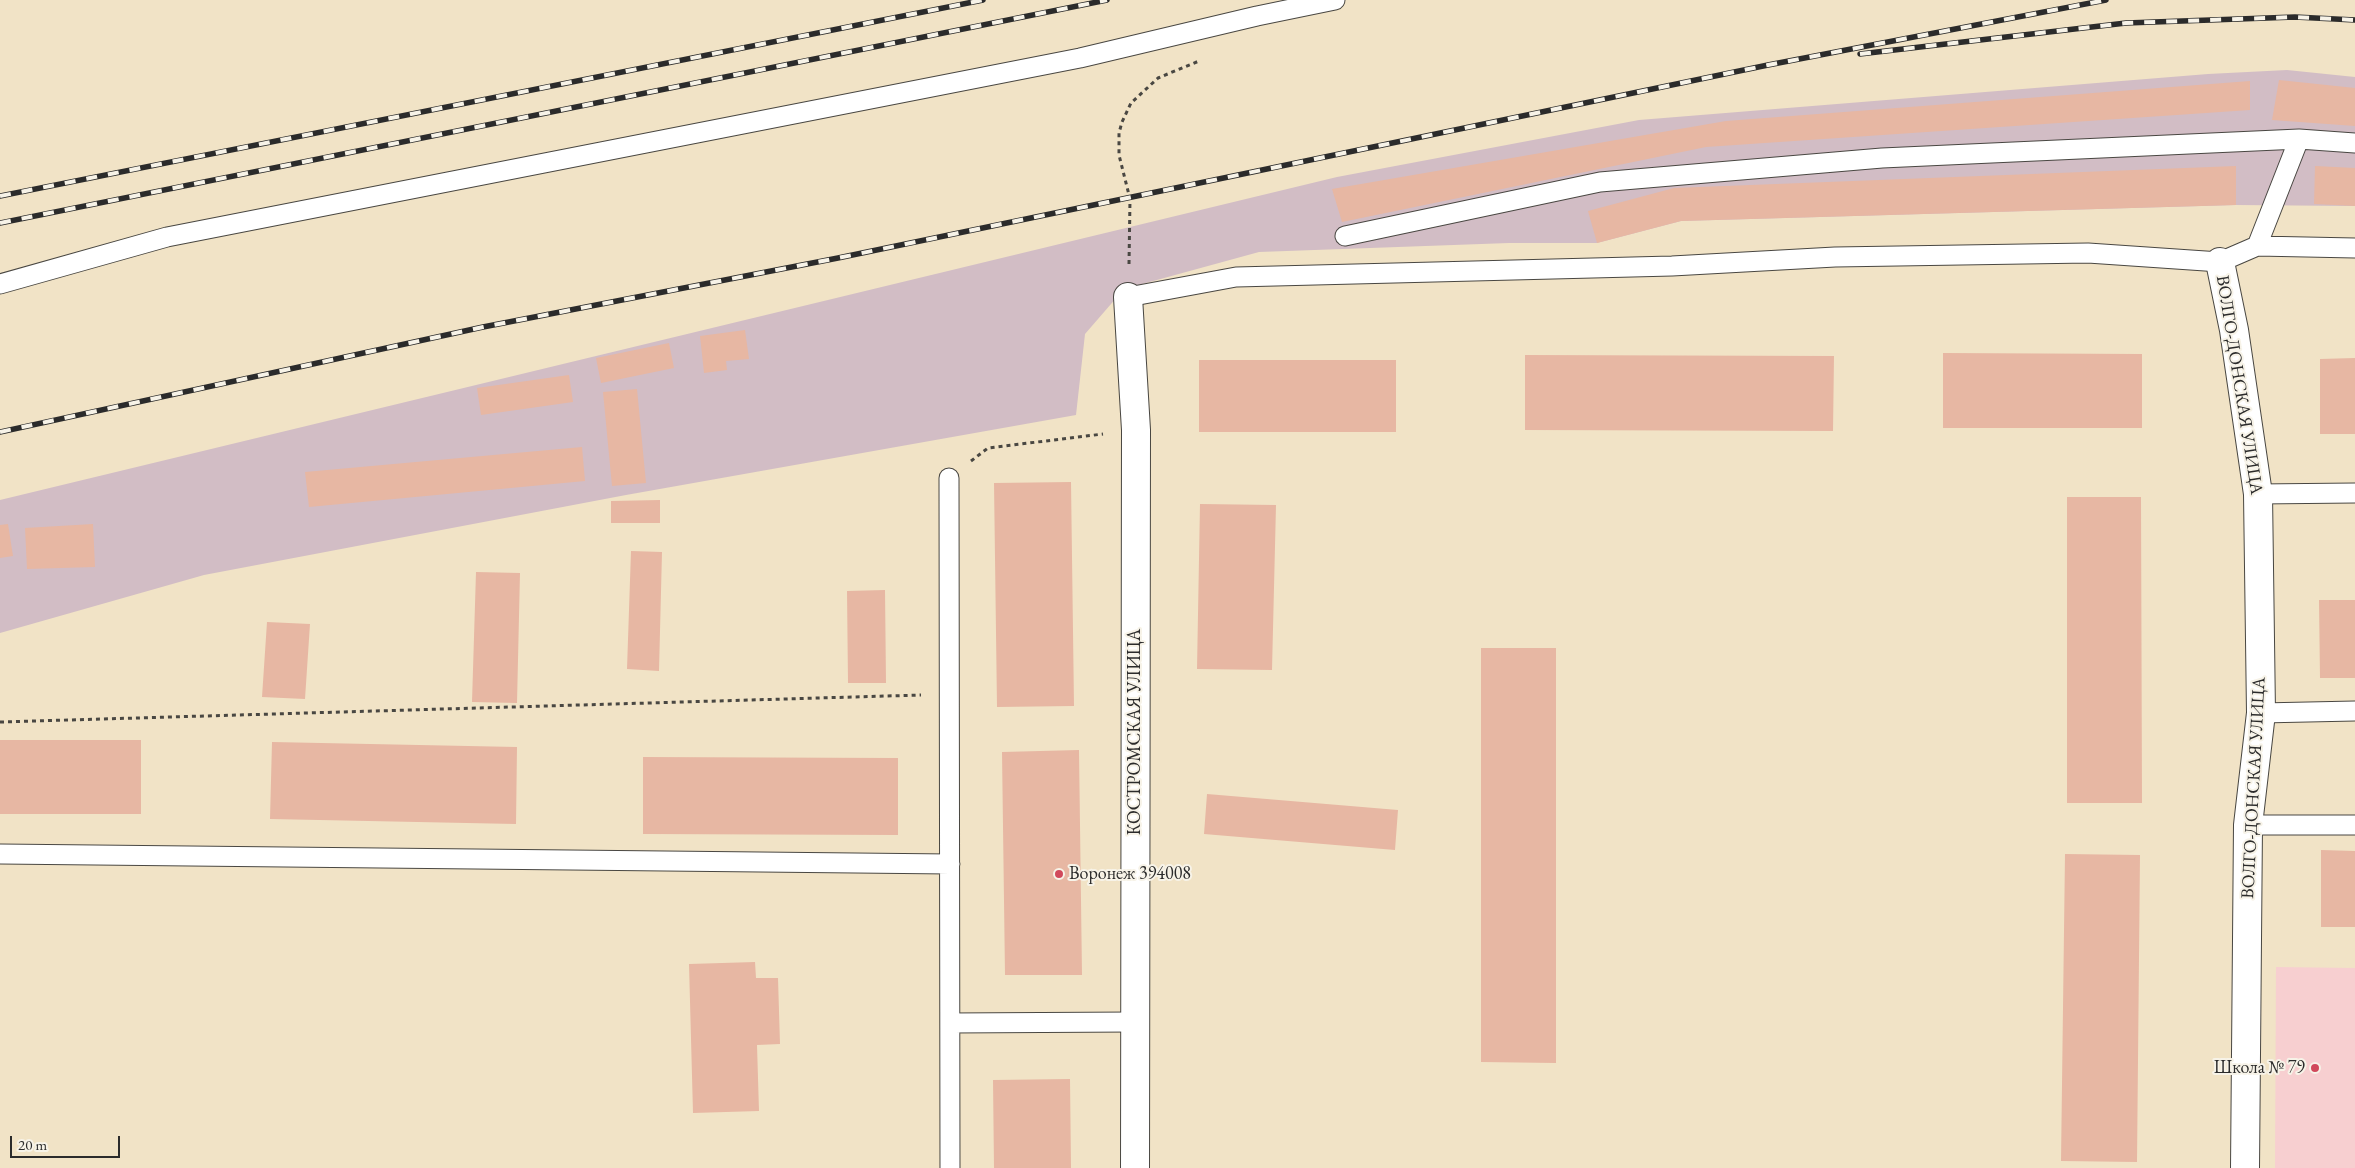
<!DOCTYPE html>
<meta charset="utf-8">
<style>
body{margin:0}
#map{position:relative;width:2355px;height:1168px;overflow:hidden;background:#f1e3c6;font-family:"EB Garamond",serif}
canvas{display:block}
.scale{position:absolute;left:10px;top:1136px;width:110px;height:22px;box-sizing:border-box;border:2px solid #2b2b2b;border-top:0;padding-left:6px;font-size:15px;line-height:18px;white-space:nowrap;color:#2b2b2b;-webkit-text-stroke:4px #f7f3e8;paint-order:stroke}
</style>
<div id="map">
<canvas width="2355" height="1168"></canvas>
<div class="scale">20 m</div>
</div>
<script>
const c = document.querySelector('canvas').getContext('2d');
c.lineJoin = 'round';
function fillPath(path, color) {
  c.fillStyle = color;
  c.fill(path, 'evenodd');
}
function poly(rows) {
  const path = new Path2D();
  for (const r of rows) {
    path.moveTo(r[0], r[1]);
    for (let i = 2; i < r.length; i += 2) path.lineTo(r[i], r[i + 1]);
  }
  return path;
}
function trace(path, color, width, dash) {
  c.strokeStyle = color;
  c.lineWidth = width;
  c.lineCap = dash ? 'butt' : 'round';
  c.setLineDash(dash || []);
  c.stroke(path);
}
function write(font, color, halo, rows, align = 'center') {
  c.font = font + ' "EB Garamond",serif';
  c.lineWidth = 4;
  c.setLineDash([]);
  c.textBaseline = 'middle';
  c.strokeStyle = halo;
  c.fillStyle = color;
  for (const [text, x, y, turn = 0] of rows) {
    c.save();
    c.translate(x, y);
    c.rotate((+turn || 0) * Math.PI / 180);
    c.textAlign = isNaN(turn) ? turn : align;
    if (halo) c.strokeText(text, 0, 0);
    c.fillText(text, 0, 0);
    c.restore();
  }
}
fillPath(poly([
 [2276,967,2355,968,2355,1168,2275,1168]
]), '#f7cfd0');
fillPath(poly([
 [2287,70,2355,77,2355,206,2236,205,1681,221,1597,243,1509,243,1259,252,1124,289,1085,334,1076,415,626,495,204,575,0,633,0,500,1337,177,1639,120,2208,74]
]), '#d2bdc5');
fillPath(poly([
 [2279,80,2355,88,2355,126,2272,120],
 [2250,81,2250,110,1706,147,1342,222,1332,189,1726,121],
 [2236,166,2236,205,1681,221,1597,243,1588,211,1674,188],
 [2315,166,2355,168,2355,206,2314,204],
 [745,330,749,359,726,361,727,370,704,373,700,336],
 [669,343,674,368,601,383,596,358],
 [1943,353,2142,354,2142,428,1943,428],
 [1525,355,1834,356,1833,431,1525,430],
 [2355,358,2355,434,2320,434,2320,359],
 [1199,360,1396,360,1396,432,1199,432],
 [569,375,573,402,481,415,477,388],
 [637,389,646,483,612,486,603,392],
 [582,447,585,481,309,507,305,472],
 [1071,482,1074,706,997,707,994,483],
 [2067,497,2141,497,2142,803,2067,803],
 [660,500,660,523,611,523,611,501],
 [1200,504,1276,505,1272,670,1197,669],
 [8,524,13,556,0,558,0,525],
 [93,524,95,567,27,569,25,528],
 [631,551,662,552,659,671,627,669],
 [476,572,520,573,517,703,472,702],
 [885,590,886,683,848,683,847,591],
 [2319,600,2355,600,2355,678,2320,678],
 [267,622,310,624,305,699,262,697],
 [1481,648,1556,648,1556,1063,1481,1062],
 [0,740,141,740,141,814,0,814],
 [272,742,517,747,516,824,270,819],
 [1079,750,1082,975,1005,975,1002,752],
 [643,757,898,758,898,835,643,834],
 [1207,794,1398,810,1395,850,1204,834],
 [2321,850,2355,851,2355,927,2321,927],
 [2065,854,2140,855,2137,1162,2061,1161],
 [755,962,756,978,778,978,780,1044,757,1045,759,1111,693,1113,689,964],
 [1070,1079,1071,1168,994,1168,993,1080]
]), '#e7b7a3');
const service = poly([
 [1345,236,1600,182,1882,158,2299,139],
 [2257,246,2299,139,2355,143],
 [0,284,167,237,1080,58,1257,16,1335,0],
 [1128,297,1236,277,1672,266,1835,257,2088,253,2220,262,2257,246,2355,248],
 [949,478,950,1168],
 [2258,494,2355,493],
 [2261,713,2355,711],
 [2248,825,2355,825],
 [0,854,950,864],
 [950,1023,1134,1022]
]);
const minor = poly([
 [2220,262,2234,330,2258,494,2261,713,2248,825,2245,1168],
 [1128,297,1136,430,1135,1168]
]);
trace(service, '#494742', 21);
trace(minor, '#494742', 30);
trace(poly([
 [1129,264,1130,199,1119,155,1119,133,1122,122,1131,103,1158,78,1199,61],
 [971,461,988,448,1103,434],
 [0,722,921,695]
]), '#494742', 3, [4, 4]);
trace(service, '#fff', 19);
trace(minor, '#fff', 28);
const rail = poly([
 [1860,54,2126,23,2295,17,2355,20],
 [0,196,983,0],
 [0,223,1107,0],
 [0,432,483,327,838,258,1768,65,2106,0]
]);
trace(rail, '#2b2b2b', 5.5);
trace(rail, '#f7f3e8', 4, [11]);
for (const [x, y, r, color] of [
 [1059,874,5,"#d1495b"],
 [2315,1068,5,"#d1495b"]
]) {
  const dot = new Path2D();
  dot.arc(x, y, r, 0, 2 * Math.PI);
  c.fillStyle = color;
  c.fill(dot);
  trace(dot, '#f7f3e8', 2);
}
write('18px', '#2b2b2b', '#f7f3e8', [
 ["ВОЛГО-ДОНСКАЯ УЛИЦА",2239,385,81],
 ["КОСТРОМСКАЯ УЛИЦА",1135,732,-90],
 ["ВОЛГО-ДОНСКАЯ УЛИЦА",2254,788,-87]
]);
write('18px', '#2b2b2b', '#f7f3e8', [
 ["Воронеж 394008",1069,874],
 ["Школа № 79",2305,1068,"right"]
], 'left');
</script>
